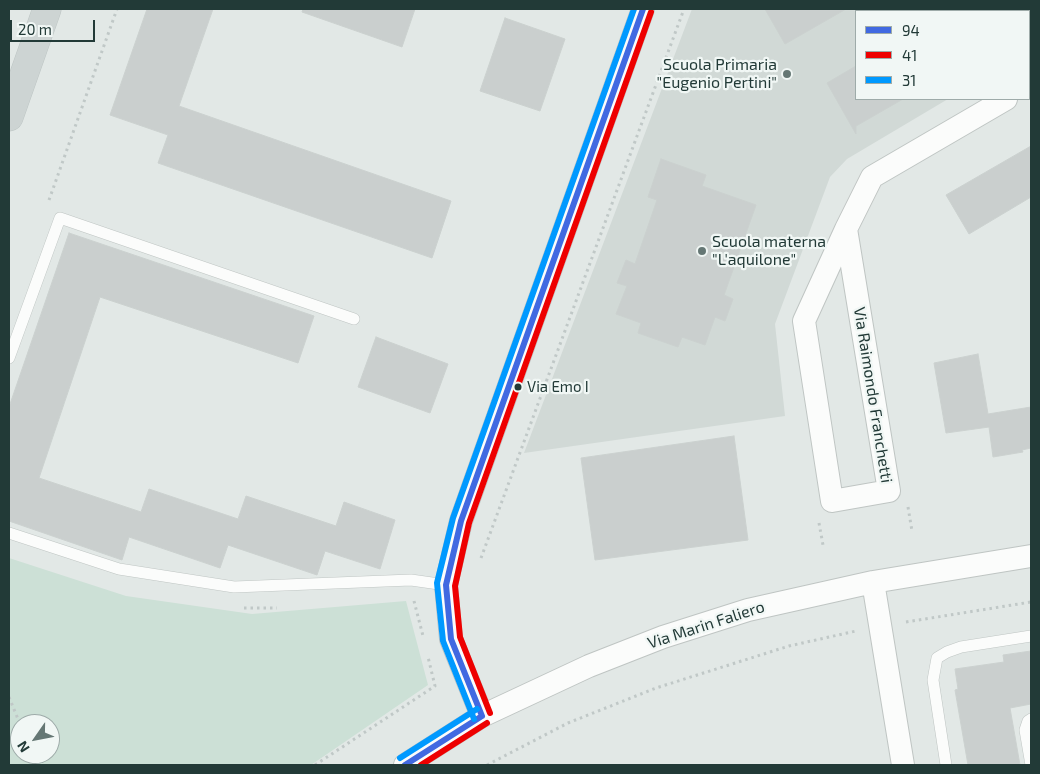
<!DOCTYPE html>
<style>
body{margin:0}
#map{position:relative;width:1040px;height:774px;overflow:hidden;background:#e2e8e6;font-family:"Exo 2",sans-serif}
canvas{display:block}
.frame{position:absolute;inset:0;border:10px solid #223a37;pointer-events:none}
.legend{position:absolute;left:855px;top:10px;width:175px;height:90px;box-sizing:border-box;background:#f1f7f5;border:1px solid #9eaba9;margin:0;padding:6px 9px;list-style:none;font-size:15px;color:#223a37}
.legend li{display:flex;align-items:center;gap:10px;height:25px}
.legend b{width:25px;border:1px solid #9eaba9}
.north{position:absolute;left:10px;top:714px;width:50px;height:50px;box-sizing:border-box;background:#f1f7f5;border:1px solid #9eaba9;border-radius:50%;rotate:237deg;font-size:14px;font-weight:700;line-height:20px;text-align:center;color:#223a37}
.north::after{content:'';display:block;margin:auto;width:18px;height:22px;background:#657774;clip-path:polygon(50% 0,100% 100%,50% 72%,0 100%)}
.scale{position:absolute;left:10px;top:20px;width:85px;height:22px;box-sizing:border-box;border:2px solid #223a37;border-top:0;padding-left:6px;font-size:15px;line-height:18px;white-space:nowrap;color:#223a37;-webkit-text-stroke:4px #f1f7f5;paint-order:stroke}
</style>
<div id="map">
<canvas width="1040" height="774"></canvas>
<div class="frame"></div>
<ul class="legend">
<li><b style="height:6px;background:#4169e1"></b>94</li>
<li><b style="height:6px;background:#e00"></b>41</li>
<li><b style="height:6px;background:#09f"></b>31</li>
</ul>
<div class="north">N</div>
<div class="scale">20 m</div>
</div>
<script>
const c = document.querySelector('canvas').getContext('2d');
c.lineJoin = 'round';
function fillPath(path, color) {
  c.fillStyle = color;
  c.fill(path, 'evenodd');
}
function poly(rows) {
  const path = new Path2D();
  for (const r of rows) {
    path.moveTo(r[0], r[1]);
    for (let i = 2; i < r.length; i += 2) path.lineTo(r[i], r[i + 1]);
  }
  return path;
}
function trace(path, color, width, dash) {
  c.strokeStyle = color;
  c.lineWidth = width;
  c.lineCap = dash ? 'butt' : 'round';
  c.setLineDash(dash || []);
  c.stroke(path);
}
function write(font, color, halo, rows, align = 'center') {
  c.font = font + ' "Exo 2",sans-serif';
  c.lineWidth = 4.5;
  c.setLineDash([]);
  c.textBaseline = 'middle';
  c.strokeStyle = halo;
  c.fillStyle = color;
  for (const [text, x, y, turn = 0] of rows) {
    c.save();
    c.translate(x, y);
    c.rotate((+turn || 0) * Math.PI / 180);
    c.textAlign = isNaN(turn) ? turn : align;
    if (halo) c.strokeText(text, 0, 0);
    c.fillText(text, 0, 0);
    c.restore();
  }
}
fillPath(poly([
 [692,9,1031,9,1031,48,1029,50,1029,11,856,11,856,99,948,99,847,159,830,177,775,324,785,416,524,453]
]), '#d1d9d6');
fillPath(poly([
 [9,558,126,596,252,614,406,601,428,685,311,765,9,765],
 [20,724,50,724,50,754,20,754]
]), '#cce0d6');
const building = poly([
 [147,9,213,9,179,106,451,201,432,258,158,163,168,135,110,115,147,9],
 [303,9,415,9,402,47,302,12,303,9],
 [765,9,846,9,785,44,765,9],
 [505,18,565,39,540,111,480,91,505,18],
 [856,66,856,99,903,99,856,126,856,134,827,83,856,66],
 [1031,146,1031,197,969,234,946,195,1031,146],
 [661,159,706,175,702,186,756,205,724,295,733,299,725,321,715,317,705,345,682,337,678,347,638,333,641,323,616,314,627,286,617,283,626,260,635,264,657,200,648,197,661,159],
 [69,233,314,316,298,363,100,297,39,478,141,512,149,489,238,519,246,496,336,526,344,502,395,520,380,569,325,551,317,575,228,545,220,568,129,537,122,560,9,521,9,407,69,233],
 [376,337,448,364,430,413,358,387,376,337],
 [978,354,988,414,1031,407,1031,448,1022,450,1023,452,993,457,989,427,946,433,934,363,978,354],
 [734,436,748,540,595,560,581,458,734,436],
 [1031,651,1031,704,1010,708,1020,765,968,765,955,690,958,689,955,669,1004,662,1003,655,1031,651]
]);
fillPath(building, '#cacfce');
trace(building, '#cbd1cf', 1);
const lane = poly([
 [9,358,60,218,354,319],
 [9,533,119,569,234,587,411,580,446,585],
 [946,765,933,680,937,658,947,652,961,647,1031,636],
 [1031,765,1025,730,1028,721,1031,719]
]);
const street = poly([
 [1029,86,1031,84],
 [846,229,889,491,832,501,804,321,846,229,872,177,1006,99],
 [873,582,903,765],
 [482,716,451,639,446,585,461,521,643,9],
 [405,765,482,716,589,666,663,637,748,610,873,582,1031,556]
]);
const primary = poly([
 [9,117,47,9]
]);
trace(lane, '#bfc5c3', 12);
trace(street, '#bfc5c3', 24);
trace(primary, '#bcc4c3', 29);
trace(poly([
 [49,200,117,9],
 [908,507,912,531],
 [819,523,823,545],
 [481,558,684,9],
 [414,601,423,636],
 [244,608,277,608],
 [906,622,1031,602],
 [9,697,20,724],
 [33,754,38,765],
 [315,765,435,686,428,657],
 [487,765,568,723,656,688,789,646,856,631]
]), '#c0c8c7', 3, [2.5, 4]);
trace(lane, '#fbfcfb', 11);
trace(street, '#fbfcfb', 22);
trace(primary, '#cdd4d3', 28);
trace(poly([
 [482,716,451,639,446,585,461,521,643,9],
 [405,765,482,716]
]), '#4169e1', 6);
trace(poly([
 [490,713,460,637,455,586,469,523,651,12],
 [421,765,487,723]
]), '#e00', 6);
trace(poly([
 [474,719,443,641,437,583,453,518,634,9],
 [400,758,477,709]
]), '#09f', 6);
for (const [x, y, r, color] of [
 [787,74,5,"#657774"],
 [702,251,5,"#657774"],
 [518,387,4.5,"#223a37"]
]) {
  const dot = new Path2D();
  dot.arc(x, y, r, 0, 2 * Math.PI);
  c.fillStyle = color;
  c.fill(dot);
  trace(dot, '#f1f7f5', 2);
}
write('15px', '#223a37', '#f1f7f5', [
 ["Via Emo I",527,387]
], 'left');
write('16px', '#223a37', '#f1f7f5', [
 ["Scuola Primaria",777,65],
 ["\"Eugenio Pertini\"",777,83],
 ["Scuola materna",712,242,"left"],
 ["\"L'aquilone\"",712,260,"left"]
], 'right');
write('16px', '#223a37', '#f1f7f5', [
 ["Via Raimondo Franchetti",873,395,81],
 ["Via Marin Faliero",706,625,-18]
]);
</script>
